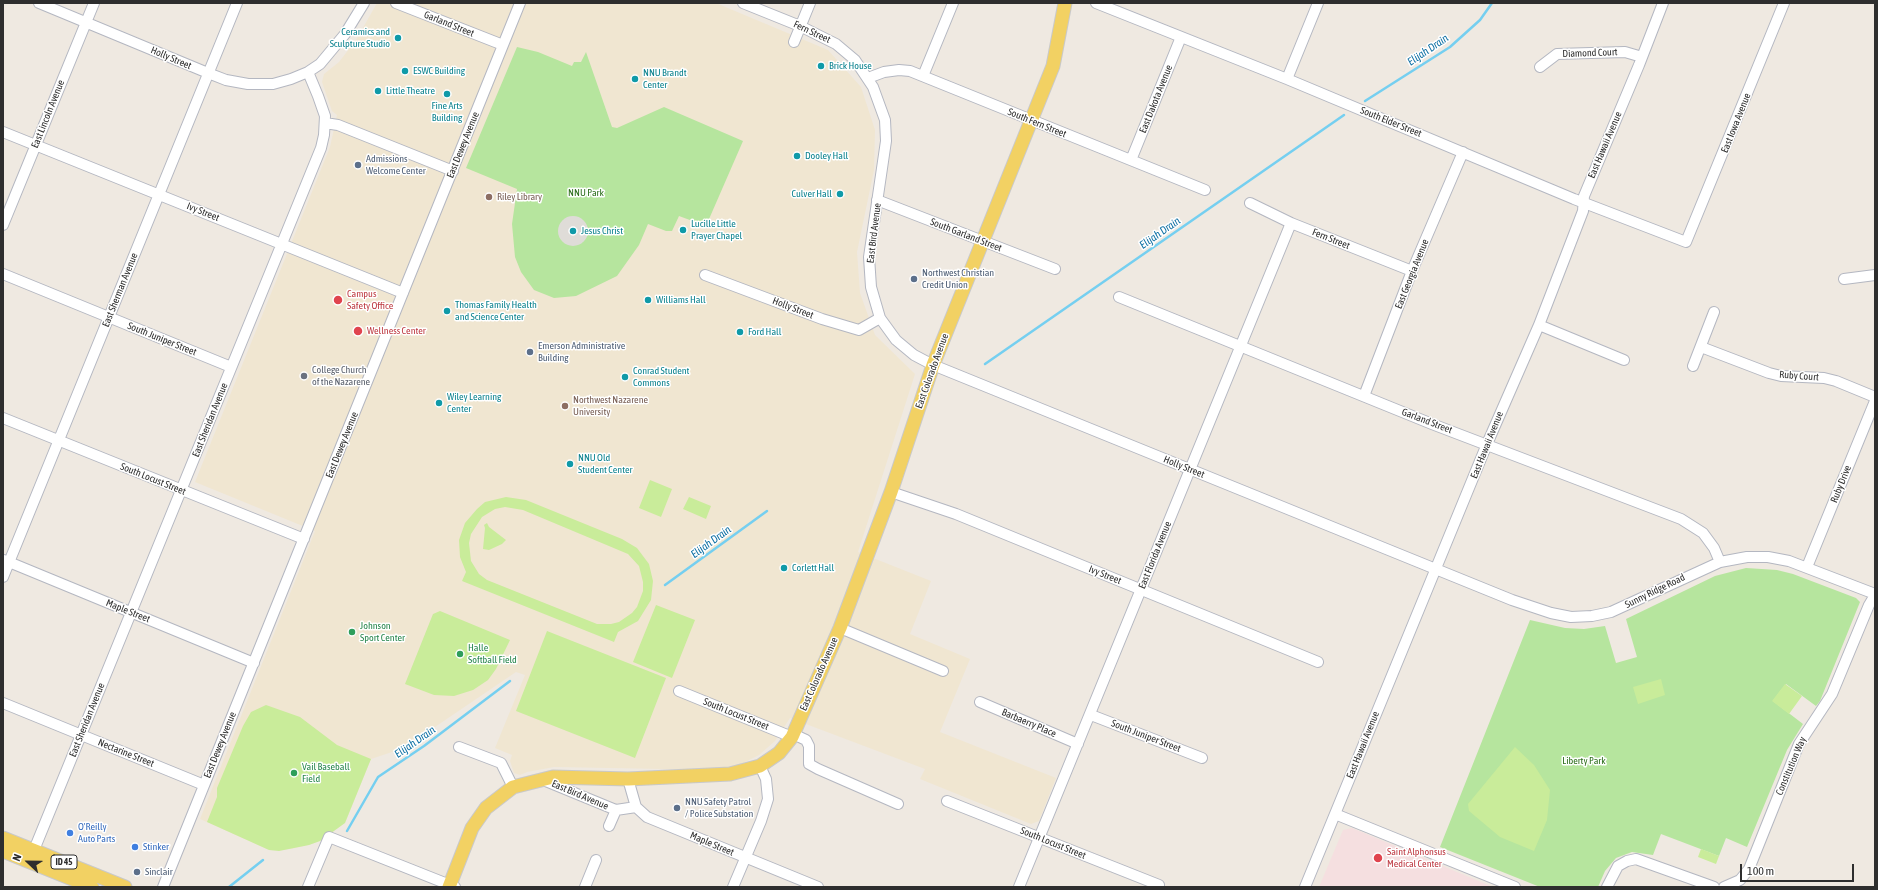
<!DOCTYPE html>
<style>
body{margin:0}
#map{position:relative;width:1878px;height:890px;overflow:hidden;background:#efe9e1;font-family:"Asap Condensed",sans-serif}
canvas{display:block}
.frame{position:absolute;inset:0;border:4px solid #2e2e2e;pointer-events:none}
.north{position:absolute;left:8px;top:842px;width:40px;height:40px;-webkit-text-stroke:3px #fff;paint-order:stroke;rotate:292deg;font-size:11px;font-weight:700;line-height:16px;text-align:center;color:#2e2e2e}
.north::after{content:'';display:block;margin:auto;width:14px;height:18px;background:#2e2e2e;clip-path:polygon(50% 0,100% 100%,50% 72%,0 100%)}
.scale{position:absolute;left:1740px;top:864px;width:114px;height:18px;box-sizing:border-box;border:2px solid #2e2e2e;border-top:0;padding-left:5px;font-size:12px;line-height:14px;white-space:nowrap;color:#2e2e2e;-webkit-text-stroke:3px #fff;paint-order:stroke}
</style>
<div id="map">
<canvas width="1878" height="890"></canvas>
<div class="frame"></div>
<div class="north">N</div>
<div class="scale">100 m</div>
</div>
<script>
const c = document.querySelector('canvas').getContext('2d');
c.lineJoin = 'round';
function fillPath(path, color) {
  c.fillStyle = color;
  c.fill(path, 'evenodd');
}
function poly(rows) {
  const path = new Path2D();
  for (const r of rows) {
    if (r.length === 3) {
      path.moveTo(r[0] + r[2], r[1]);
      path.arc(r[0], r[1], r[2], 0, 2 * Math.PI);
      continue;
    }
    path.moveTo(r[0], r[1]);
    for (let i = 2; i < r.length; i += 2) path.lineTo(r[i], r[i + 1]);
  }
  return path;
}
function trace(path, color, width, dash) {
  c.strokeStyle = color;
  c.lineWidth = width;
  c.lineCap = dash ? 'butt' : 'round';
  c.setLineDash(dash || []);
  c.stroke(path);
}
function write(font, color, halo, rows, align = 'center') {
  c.font = font + ' "Asap Condensed",sans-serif';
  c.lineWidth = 3;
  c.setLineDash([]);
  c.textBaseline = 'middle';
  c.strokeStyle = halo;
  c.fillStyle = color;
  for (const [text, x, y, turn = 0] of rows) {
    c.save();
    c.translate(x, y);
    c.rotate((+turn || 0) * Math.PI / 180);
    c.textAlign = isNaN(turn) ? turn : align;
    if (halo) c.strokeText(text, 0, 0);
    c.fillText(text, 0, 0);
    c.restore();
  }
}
fillPath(poly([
 [377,3,716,3,828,50,861,87,875,130,874,170,857,252,860,293,875,335,915,374,858,552,931,581,910,634,970,659,940,732,1056,778,1039,821,1031,824,920,779,925,769,790,718,775,741,759,755,739,765,719,770,554,767,527,772,520,775,514,773,510,761,512,755,495,748,525,675,516,672,404,748,371,759,345,823,320,841,309,845,291,849,269,850,200,819,315,531,195,482,330,147,337,115,332,111,322,82,324,74,339,62,356,40]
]), '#f0e6d1');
fillPath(poly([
 [1352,828,1493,887,1319,887,1343,830]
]), '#f5dfe0');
fillPath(poly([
 [517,47,538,52,572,66,574,62,581,62,586,52,612,127,617,128,664,107,743,141,706,226,679,216,672,231,666,231,648,224,639,245,617,276,576,296,554,298,534,290,521,272,515,257,512,224,517,189,466,168],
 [1746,568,1777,570,1793,574,1856,598,1860,602,1820,701,1816,706,1786,684,1773,701,1803,724,1787,750,1747,847,1726,838,1719,856,1661,834,1653,855,1632,852,1616,858,1605,871,1598,887,1540,887,1440,847,1530,620,1565,628,1584,629,1605,626,1616,663,1637,657,1626,619,1715,576]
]), '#b6e59e');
fillPath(poly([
 [650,480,672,489,661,517,639,508],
 [506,497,526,500,622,539,637,548,649,564,653,581,651,600,638,621,618,632,614,642,462,581,466,572,460,557,459,540,465,523,477,509,485,502],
 [505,507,523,510,628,554,639,566,643,582,643,591,637,607,632,613,619,622,611,624,597,624,487,580,479,574,471,561,469,543,471,534,482,517,495,509],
 [689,497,711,506,706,519,683,509],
 [487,523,489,527,506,540,502,544,489,550,483,549,485,528,484,525],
 [656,605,695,620,672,678,633,662],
 [440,611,510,640,496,669,488,680,473,690,454,696,434,695,405,684,433,614],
 [547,631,666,678,635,758,516,711],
 [1661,679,1665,695,1638,704,1633,687],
 [1785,684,1802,696,1789,714,1772,701],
 [266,705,300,717,337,745,371,759,345,823,320,841,309,845,279,851,269,850,207,822,217,797,217,788,243,726,251,712],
 [1515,747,1534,765,1550,790,1547,820,1534,851,1500,837,1469,811,1468,804],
 [1701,849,1719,856,1716,864,1698,857]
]), '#c9ec9a');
fillPath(poly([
 [573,231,15]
]), '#dfdcd8');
trace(poly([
 [1365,101,1450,47,1480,20,1492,3],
 [985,364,1344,115],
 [665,585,767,511],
 [347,831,378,777,424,746,510,681],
 [229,887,263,860]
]), '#75cff0', 2.5);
const minor = poly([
 [39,3,208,73,226,80,248,84,273,84,291,79,308,72,320,64,345,34,364,3],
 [396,3,503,45],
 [743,3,800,26,836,44,855,60,873,87,885,120,886,141,869,257,871,287,880,318,896,340,914,355,933,365,1512,600,1551,613,1571,617,1592,616,1611,612,1720,562,1747,557,1768,557,1789,561,1875,594],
 [1096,3,1287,79,1574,199,1686,242,1784,3],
 [794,42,810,3],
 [1540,67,1557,54,1625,52,1642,57],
 [923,76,953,3],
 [868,78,884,72,899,70,910,71,1205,190],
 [1287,79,1318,3],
 [325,123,338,125,453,171],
 [3,132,403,293],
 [1131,160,1181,37],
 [877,200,1055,269],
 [1250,203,1291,223,1412,271],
 [3,225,94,3],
 [3,274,231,367],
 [705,275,822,319,859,330,880,318],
 [1844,279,1875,275],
 [1119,297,1432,424,1681,519,1703,533,1714,548,1720,562],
 [1539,325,1624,360],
 [1701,347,1769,373,1781,376,1824,378,1836,381,1875,397],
 [1693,366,1714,312],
 [1364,396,1412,271,1463,152],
 [3,418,304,539],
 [891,492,956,514,1318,662],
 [4,560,254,663],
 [1807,567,1875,401],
 [3,577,237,3],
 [840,628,943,671],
 [679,691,792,737],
 [980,702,1078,744],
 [3,703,204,785],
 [1091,715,1202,758],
 [793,734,806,740,809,746,809,764,818,769,898,804],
 [459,747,501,763,513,787],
 [628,779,636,807,647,817,818,887],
 [543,780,616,810],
 [947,801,1159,885],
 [1335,814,1515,887],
 [609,826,616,810,636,807],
 [34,850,321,148,324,135,325,116,318,96,308,72],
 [163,887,520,3],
 [308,887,329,837,455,887],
 [585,887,596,860],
 [733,887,761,821,768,799,766,779,760,766],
 [1019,887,1291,223],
 [1305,887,1487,444,1539,325,1583,211,1584,196,1639,65,1663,3],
 [1607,887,1618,866,1627,861,1636,859,1714,887],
 [1724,887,1740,880,1749,869,1799,744,1832,694,1869,605,1875,595]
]);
const major = poly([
 [3,838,125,887],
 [3,851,92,887],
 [449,887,472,828,486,808,513,787,553,777,628,779,730,774,760,766,779,753,792,737,840,628,891,492,933,365,1053,66,1065,3]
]);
trace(minor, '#b4b7c1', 12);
trace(major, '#c9c9c9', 15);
trace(minor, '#fff', 10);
trace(major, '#f2d163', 13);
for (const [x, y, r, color] of [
 [398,38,4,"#0f9aa8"],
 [821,66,4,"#0f9aa8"],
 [405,71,4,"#0f9aa8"],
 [635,79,4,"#0f9aa8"],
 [378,91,4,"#0f9aa8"],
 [447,94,4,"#0f9aa8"],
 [797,156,4,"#0f9aa8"],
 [358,165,4,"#5c6f8a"],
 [840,194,4,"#0f9aa8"],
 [489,197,4,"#8d6e63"],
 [683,230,4,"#0f9aa8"],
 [573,231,4,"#0f9aa8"],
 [914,279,4,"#5c6f8a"],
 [338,300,5,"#e0444e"],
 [648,300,4,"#0f9aa8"],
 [447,311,4,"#0f9aa8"],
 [358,331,5,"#e0444e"],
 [740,332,4,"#0f9aa8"],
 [530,352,4,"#5c6f8a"],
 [304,376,4,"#6b7280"],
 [625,377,4,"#0f9aa8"],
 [439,403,4,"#0f9aa8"],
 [565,406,4,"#8d6e63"],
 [570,464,4,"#0f9aa8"],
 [784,568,4,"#0f9aa8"],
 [352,632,4,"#2e9e5b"],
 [460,654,4,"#2e9e5b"],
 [294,773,4,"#2e9e5b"],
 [677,808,4,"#5c6f8a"],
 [70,833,4,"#3f7fe0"],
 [135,847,4,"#3f7fe0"],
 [1378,858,5,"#e0444e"],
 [137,872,4,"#5c6f8a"]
]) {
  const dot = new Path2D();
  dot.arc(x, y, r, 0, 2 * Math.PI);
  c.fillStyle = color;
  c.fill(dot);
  trace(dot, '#fff', 1.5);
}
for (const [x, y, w] of [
 [64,862,26]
]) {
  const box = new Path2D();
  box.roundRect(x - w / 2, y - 7, w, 14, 3);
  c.fillStyle = '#fff';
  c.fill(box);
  trace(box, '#2e2e2e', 1);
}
write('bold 9px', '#2e2e2e', null, [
 ["ID 45",64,862]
]);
write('10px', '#2e2e2e', '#fff', [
 ["Garland Street",449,24,22],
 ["Fern Street",812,32,25],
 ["Diamond Court",1590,53,-2],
 ["Holly Street",171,58,23],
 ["East Dakota Avenue",1156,99,-68],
 ["East Lincoln Avenue",48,114,-68],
 ["South Elder Street",1391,122,22],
 ["South Fern Street",1037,123,22],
 ["East Iowa Avenue",1736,123,-68],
 ["East Dewey Avenue",463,145,-68],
 ["East Hawaii Avenue",1605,145,-67],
 ["Ivy Street",203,212,22],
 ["East Bird Avenue",874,233,-83],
 ["South Garland Street",966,235,21],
 ["Fern Street",1331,239,22],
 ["East Georgia Avenue",1412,274,-68],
 ["East Sherman Avenue",120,290,-68],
 ["Holly Street",793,308,21],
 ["South Juniper Street",162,339,22],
 ["East Colorado Avenue",932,371,-70],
 ["Ruby Court",1799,376,4],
 ["East Sheridan Avenue",210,420,-68],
 ["Garland Street",1427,421,21],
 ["East Dewey Avenue",342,445,-68],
 ["East Hawaii Avenue",1487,445,-68],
 ["Holly Street",1184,467,22],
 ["South Locust Street",153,479,22],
 ["Ruby Drive",1841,484,-68],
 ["East Florida Avenue",1155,555,-68],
 ["Ivy Street",1105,575,22],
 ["Sunny Ridge Road",1655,591,-26],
 ["Maple Street",128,611,22],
 ["East Colorado Avenue",819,674,-66],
 ["South Locust Street",736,714,22],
 ["East Sheridan Avenue",87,720,-68],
 ["Barbaerry Place",1029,723,23],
 ["South Juniper Street",1146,736,21],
 ["East Dewey Avenue",220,745,-68],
 ["East Hawaii Avenue",1363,745,-68],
 ["Nectarine Street",126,753,22],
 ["Constitution Way",1791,766,-67],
 ["East Bird Avenue",580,795,23],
 ["South Locust Street",1053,843,22],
 ["Maple Street",712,844,23]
]);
write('10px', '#0d838f', '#fff', [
 ["Ceramics and",390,32,"right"],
 ["Sculpture Studio",390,44,"right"],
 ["Brick House",829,66],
 ["ESWC Building",413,71],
 ["NNU Brandt",643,73],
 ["Center",643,85],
 ["Little Theatre",386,91],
 ["Fine Arts",447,106,"center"],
 ["Building",447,118,"center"],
 ["Dooley Hall",805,156],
 ["Culver Hall",832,194,"right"],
 ["Lucille Little",691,224],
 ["Prayer Chapel",691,236],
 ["Jesus Christ",581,231],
 ["Williams Hall",656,300],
 ["Thomas Family Health",455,305],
 ["and Science Center",455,317],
 ["Ford Hall",748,332],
 ["Conrad Student",633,371],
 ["Commons",633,383],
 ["Wiley Learning",447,397],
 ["Center",447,409],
 ["NNU Old",578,458],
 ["Student Center",578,470],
 ["Corlett Hall",792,568]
], 'left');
write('10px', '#4e5e75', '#fff', [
 ["Admissions",366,159],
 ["Welcome Center",366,171],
 ["Northwest Christian",922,273],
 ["Credit Union",922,285],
 ["Emerson Administrative",538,346],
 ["Building",538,358],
 ["NNU Safety Patrol",685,802],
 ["/ Police Substation",685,814],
 ["Sinclair",145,872]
], 'left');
write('10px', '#2c6e1b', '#fff', [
 ["NNU Park",586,193],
 ["Liberty Park",1584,761]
]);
write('10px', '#785e54', '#fff', [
 ["Riley Library",497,197],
 ["Northwest Nazarene",573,400],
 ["University",573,412]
], 'left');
write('10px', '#be3a42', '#fff', [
 ["Campus",347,294],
 ["Safety Office",347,306],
 ["Wellness Center",367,331],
 ["Saint Alphonsus",1387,852],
 ["Medical Center",1387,864]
], 'left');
write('10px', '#5b616d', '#fff', [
 ["College Church",312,370],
 ["of the Nazarene",312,382]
], 'left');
write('10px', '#27864d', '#fff', [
 ["Johnson",360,626],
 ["Sport Center",360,638],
 ["Halle",468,648],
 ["Softball Field",468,660],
 ["Vail Baseball",302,767],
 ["Field",302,779]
], 'left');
write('10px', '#366cbe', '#fff', [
 ["O'Reilly",78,827],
 ["Auto Parts",78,839],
 ["Stinker",143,847]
], 'left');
write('italic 11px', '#0d6fa3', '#fff', [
 ["Elijah Drain",1428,50,-34],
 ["Elijah Drain",1160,233,-35],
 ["Elijah Drain",711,542,-36],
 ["Elijah Drain",415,742,-35]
]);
</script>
